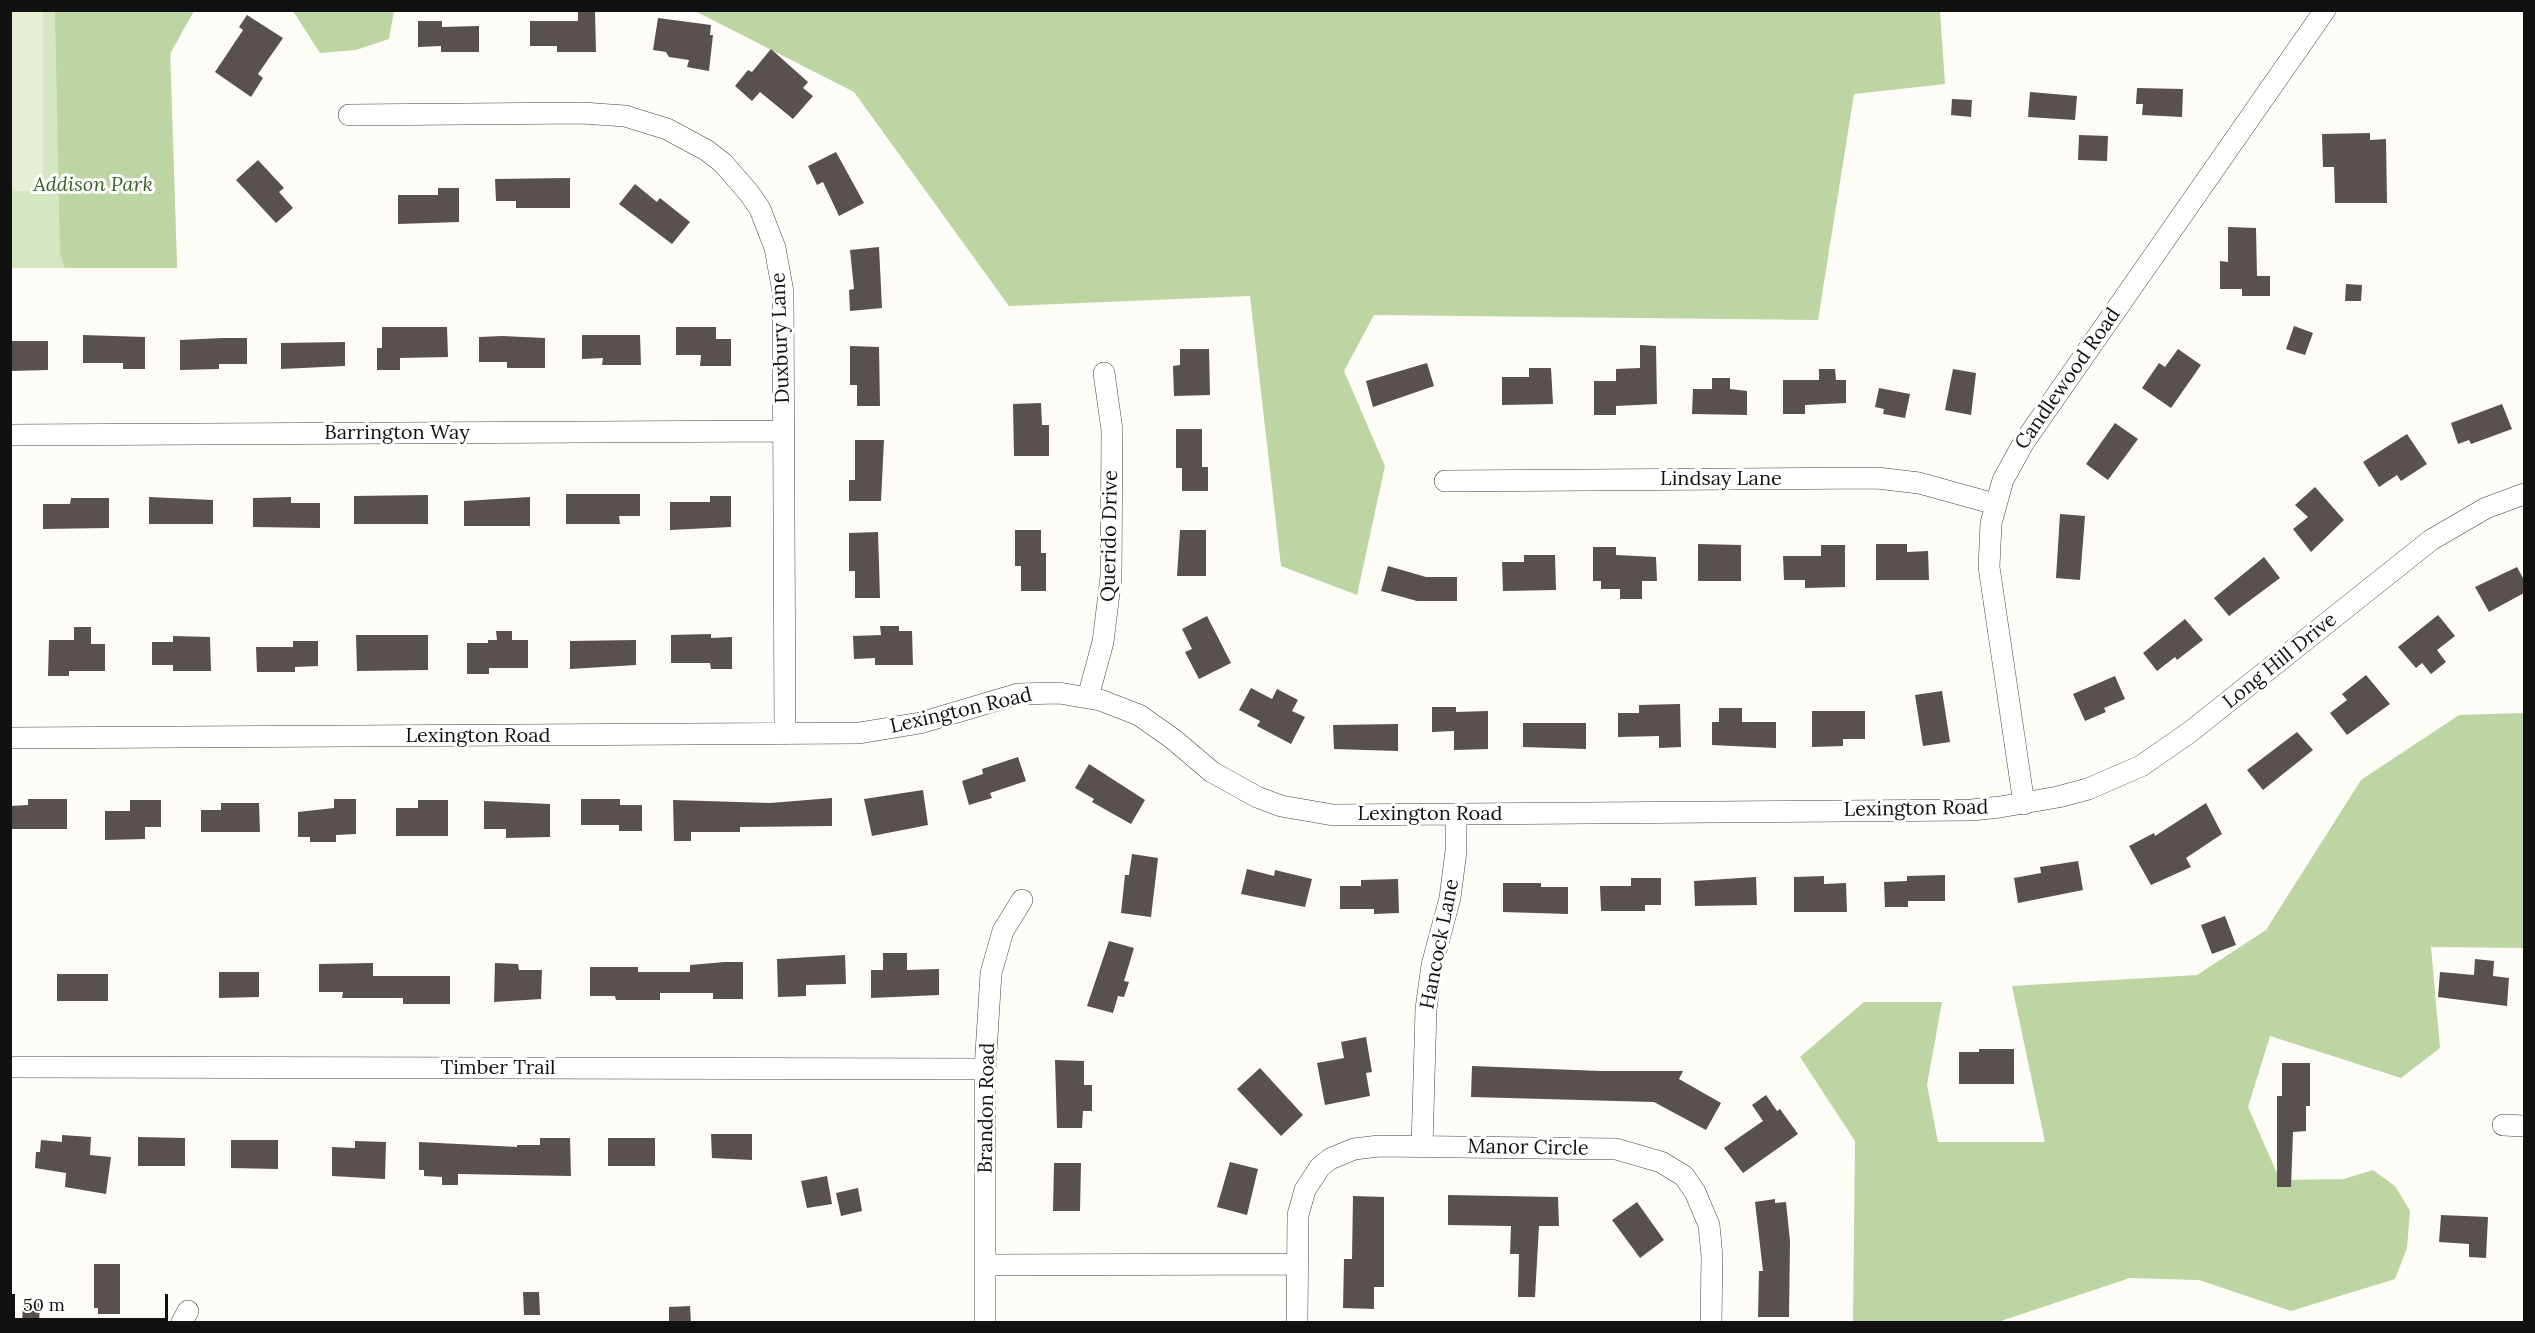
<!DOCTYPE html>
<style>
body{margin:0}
#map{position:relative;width:2535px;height:1333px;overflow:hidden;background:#fefcf6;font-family:Lora,serif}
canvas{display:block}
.frame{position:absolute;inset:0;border:12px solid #111;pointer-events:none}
.scale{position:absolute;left:12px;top:1294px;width:156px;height:27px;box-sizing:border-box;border:3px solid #111;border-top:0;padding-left:8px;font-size:18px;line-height:21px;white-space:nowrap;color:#111;-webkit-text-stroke:4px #fff;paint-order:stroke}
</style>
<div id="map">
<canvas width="2535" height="1333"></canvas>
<div class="frame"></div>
<div class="scale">50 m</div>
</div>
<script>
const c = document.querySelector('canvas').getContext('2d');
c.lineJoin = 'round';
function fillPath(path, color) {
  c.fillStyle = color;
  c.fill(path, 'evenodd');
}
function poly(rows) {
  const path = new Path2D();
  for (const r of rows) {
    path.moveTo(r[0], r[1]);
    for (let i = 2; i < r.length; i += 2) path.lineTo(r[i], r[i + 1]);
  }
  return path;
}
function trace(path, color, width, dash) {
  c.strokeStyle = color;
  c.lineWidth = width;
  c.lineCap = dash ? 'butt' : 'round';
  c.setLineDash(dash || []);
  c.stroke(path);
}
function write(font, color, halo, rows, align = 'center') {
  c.font = font + ' Lora,serif';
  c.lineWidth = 6;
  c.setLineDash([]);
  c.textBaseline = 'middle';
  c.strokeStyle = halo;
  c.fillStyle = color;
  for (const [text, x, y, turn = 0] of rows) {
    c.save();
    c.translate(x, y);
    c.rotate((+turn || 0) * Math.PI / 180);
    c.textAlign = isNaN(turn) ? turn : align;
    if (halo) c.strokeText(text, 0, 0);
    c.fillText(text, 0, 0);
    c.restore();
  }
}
fillPath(poly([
 [10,11,169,11,177,268,11,268]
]), '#d7e6c2');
fillPath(poly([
 [55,11,194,11,170,54,177,268,65,268,60,253],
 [293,11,394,11,389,39,356,50,320,53],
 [695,11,1940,11,1945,84,1854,94,1818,320,1374,315,1344,371,1385,466,1357,595,1281,566,1250,296,1009,306,854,92],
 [2524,713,2524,948,2431,947,2440,1048,2401,1078,2270,1036,2248,1107,2280,1180,2344,1179,2373,1170,2395,1186,2410,1211,2407,1248,2395,1279,2291,1311,2199,1280,2130,1278,1998,1322,1853,1322,1855,1141,1800,1057,1864,1002,1942,1002,1927,1085,1938,1142,2045,1142,2012,986,2197,975,2266,930,2361,780,2459,715]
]), '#bdd4a3');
fillPath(poly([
 [10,11,43,11,43,191,11,191]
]), '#e6eed3');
fillPath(poly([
 [578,12,595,12,596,52,557,52,557,46,530,46,530,21,578,21],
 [247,15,283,38,258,74,263,78,251,97,215,72,243,30,239,27],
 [658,18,711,25,710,35,713,35,709,71,687,67,689,60,669,57,666,52,653,50],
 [418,21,442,21,442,27,479,26,479,52,441,52,441,46,418,47],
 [771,49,808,82,803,88,813,96,793,119,760,92,752,101,735,86,748,70,752,72],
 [2137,88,2183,89,2182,117,2142,115,2143,104,2136,104],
 [2030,92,2077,96,2075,120,2028,117],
 [1952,99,1972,100,1971,117,1951,115],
 [2370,133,2370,140,2386,139,2387,203,2335,203,2334,167,2323,167,2322,134],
 [2079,135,2108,136,2107,161,2078,160],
 [836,152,864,203,839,216,823,182,817,185,808,166],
 [258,160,284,188,279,192,293,208,276,223,236,180],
 [570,178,570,208,516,208,516,201,496,201,495,179],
 [635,184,657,202,660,198,690,222,672,244,619,204],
 [438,188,459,188,459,222,398,224,398,195,438,195],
 [2228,227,2256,228,2257,276,2270,276,2270,296,2242,296,2242,289,2220,289,2220,261,2228,262],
 [879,247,882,308,850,311,849,290,854,289,850,250],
 [2346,284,2362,285,2361,301,2345,301],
 [2294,326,2313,333,2305,355,2286,349],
 [382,327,447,327,448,357,400,358,400,370,377,370,377,348,382,348],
 [676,327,716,327,716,339,731,339,731,366,700,366,701,355,676,355],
 [83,335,145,337,145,369,123,369,123,363,83,363],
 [582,335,640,335,641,365,602,365,603,358,582,359],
 [502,336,545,338,545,368,507,368,507,362,479,362,479,337],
 [223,338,247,338,247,364,219,364,219,369,180,370,180,340],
 [10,341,48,341,48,370,10,371],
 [345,342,345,366,281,369,281,343],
 [1640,345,1656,346,1657,404,1616,406,1616,415,1594,415,1594,381,1616,381,1616,369,1640,368],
 [850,346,879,347,880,406,857,406,857,385,850,385],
 [1180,349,1209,349,1210,395,1174,396,1173,366,1180,365],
 [2178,349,2201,365,2171,408,2142,388,2159,363,2165,367],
 [1427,363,1434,386,1373,407,1366,381],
 [1529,368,1551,368,1553,404,1502,405,1502,377,1529,377],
 [1819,369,1835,369,1836,380,1846,380,1846,403,1805,405,1805,414,1783,414,1783,380,1819,380],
 [1953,369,1976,373,1971,415,1945,410],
 [1712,378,1730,378,1730,389,1747,391,1747,415,1692,414,1693,389,1712,389],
 [1879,388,1910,394,1905,418,1883,414,1884,409,1875,407],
 [1041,403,1042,425,1049,425,1049,456,1014,456,1013,404],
 [2502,404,2512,429,2471,444,2469,440,2458,444,2451,423],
 [2115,423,2138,439,2108,480,2086,464],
 [1176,429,1202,429,1202,467,1208,467,1208,491,1182,491,1182,468,1176,468],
 [2407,434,2427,464,2401,481,2397,475,2379,487,2363,462],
 [855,440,884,440,881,501,849,501,849,480,855,480],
 [2315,487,2344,520,2311,552,2293,529,2308,517,2295,505],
 [566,494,640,494,640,516,619,516,620,524,566,524],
 [428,495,428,524,354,524,354,496],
 [710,496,731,496,731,527,670,530,670,502,710,502],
 [149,497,213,500,213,524,149,524],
 [291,497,291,503,320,503,320,528,253,527,253,498],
 [530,497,530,526,464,526,464,501],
 [71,498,109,498,109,528,43,529,43,504,70,504],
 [2060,514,2085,516,2080,580,2056,578],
 [1015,530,1041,530,1041,553,1046,553,1046,591,1021,591,1021,566,1015,566],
 [1180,530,1206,530,1206,576,1177,576],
 [878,532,880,598,855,598,855,571,849,571,849,533],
 [1698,544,1741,545,1741,581,1698,581],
 [1876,544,1907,544,1907,552,1928,551,1929,580,1876,580],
 [1821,545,1845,545,1845,587,1805,588,1805,580,1784,580,1783,556,1821,556],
 [1593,547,1616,547,1616,555,1656,557,1657,581,1642,581,1642,599,1620,599,1620,589,1601,589,1601,581,1593,581],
 [1524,555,1555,555,1556,590,1503,591,1502,562,1524,562],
 [2264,557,2280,578,2229,616,2214,598],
 [1388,566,1426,577,1457,577,1457,601,1417,601,1381,591],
 [2517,567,2524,580,2524,593,2489,612,2475,587],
 [2438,615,2455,636,2437,650,2446,662,2431,674,2422,663,2416,668,2398,647],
 [1207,616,1231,663,1199,679,1185,652,1192,649,1182,629],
 [2185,619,2203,640,2177,660,2175,657,2157,671,2143,653],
 [880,626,899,626,899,631,912,631,913,665,875,665,875,658,854,659,853,636,881,635],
 [74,627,91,627,91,644,105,644,105,671,69,671,69,676,48,676,49,640,74,640],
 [496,631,512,631,512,640,528,640,528,668,489,668,489,674,467,674,467,643,488,643,488,640,497,640],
 [711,634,711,638,732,637,732,669,711,669,710,663,671,663,671,635],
 [356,635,428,635,428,670,357,671],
 [173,636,210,637,211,671,173,671,173,665,152,665,152,642,173,642],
 [636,640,636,665,570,669,570,641],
 [293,641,318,641,318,666,295,667,295,672,257,672,256,647,293,647],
 [2366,675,2390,704,2347,735,2330,713,2347,700,2342,694],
 [2115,676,2125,699,2104,708,2106,712,2085,721,2073,694],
 [1251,688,1272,699,1277,689,1298,700,1292,711,1305,717,1291,744,1257,726,1260,721,1239,710],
 [1942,691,1950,742,1923,746,1915,695],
 [1680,704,1681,747,1659,748,1659,736,1618,737,1618,713,1639,713,1639,705],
 [1432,707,1456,707,1456,712,1488,711,1488,749,1454,750,1454,731,1432,732],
 [1719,708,1742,708,1742,722,1776,722,1776,748,1712,745,1712,722,1719,722],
 [1812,711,1865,711,1865,739,1843,739,1843,746,1812,747],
 [1523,723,1586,723,1586,749,1523,747],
 [1398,724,1398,751,1334,749,1333,725],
 [2297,732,2313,750,2263,790,2247,770],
 [1018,757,1026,781,990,793,992,798,969,805,962,781,983,774,982,769],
 [1089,764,1145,800,1131,824,1092,802,1094,799,1075,788],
 [923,790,928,825,872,836,864,799],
 [832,798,832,826,740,827,740,832,691,832,691,841,674,841,673,800,770,803],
 [28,799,67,799,67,829,10,829,10,806,28,805],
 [334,799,356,799,356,834,336,835,336,842,310,842,310,837,298,837,298,812,334,808],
 [581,799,620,799,620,805,642,805,642,831,619,831,619,825,581,825],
 [130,800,161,800,161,827,145,827,145,839,105,840,105,811,130,811],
 [418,800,448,800,448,836,396,836,396,808,418,808],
 [484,801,550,804,550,837,506,838,506,829,484,829],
 [221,803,259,803,260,832,201,832,201,810,221,810],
 [2206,803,2222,834,2186,858,2191,867,2151,885,2129,846,2154,833,2155,836],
 [1132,854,1158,858,1151,917,1121,913,1125,875,1129,875],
 [2078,861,2083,890,2018,903,2014,878,2041,873,2040,867],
 [1247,869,1274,876,1275,870,1312,879,1305,907,1241,894],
 [1945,875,1945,901,1908,901,1908,907,1885,907,1884,882,1907,881,1907,876],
 [1824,876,1824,884,1846,883,1847,912,1794,912,1794,877],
 [1756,877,1757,905,1695,906,1694,881],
 [1631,878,1661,878,1661,905,1645,905,1645,911,1601,911,1600,886,1631,886],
 [1398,879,1399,913,1374,914,1374,909,1340,909,1340,886,1361,886,1361,880],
 [1503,883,1541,883,1541,887,1568,887,1568,914,1503,912],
 [2225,916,2236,945,2212,954,2201,925],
 [1109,941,1134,948,1124,981,1129,982,1124,997,1118,996,1113,1013,1087,1006],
 [883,953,907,953,907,970,939,969,939,995,871,998,871,970,883,970],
 [845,955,846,984,806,985,806,996,778,997,777,959],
 [2475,959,2494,961,2493,976,2509,978,2507,1006,2438,997,2440,972,2474,975],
 [725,962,743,962,743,999,713,999,713,993,660,993,660,1000,616,1000,615,996,590,996,590,967,638,967,638,972,690,972,690,965],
 [373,963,373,976,450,976,450,1004,403,1004,403,998,342,998,343,992,319,992,319,964],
 [495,963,518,964,519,970,542,970,541,999,494,1002],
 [219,972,259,972,259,997,219,998],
 [57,974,108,974,108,1001,57,1001],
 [1366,1037,1372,1072,1366,1073,1370,1096,1325,1105,1317,1063,1344,1058,1341,1042],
 [1979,1049,2014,1049,2014,1084,1959,1084,1959,1052,1979,1052],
 [1055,1060,1084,1061,1084,1085,1092,1085,1092,1111,1083,1111,1082,1128,1057,1128],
 [2282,1063,2310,1063,2310,1106,2306,1106,2306,1131,2293,1132,2291,1187,2277,1187,2277,1096,2282,1096],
 [1472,1066,1601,1071,1683,1071,1679,1079,1721,1103,1706,1130,1654,1102,1471,1097],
 [1260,1068,1303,1115,1281,1136,1237,1089],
 [1766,1095,1777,1111,1780,1109,1798,1134,1743,1173,1724,1148,1763,1121,1752,1105],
 [711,1134,752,1134,752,1160,712,1158],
 [62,1135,91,1137,90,1155,111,1157,106,1194,65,1187,66,1173,35,1168,36,1152,40,1152,41,1140,62,1142],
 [138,1137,185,1138,185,1166,138,1166],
 [540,1138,570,1138,571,1176,458,1174,458,1185,442,1185,442,1177,424,1176,424,1170,419,1170,419,1142,517,1147,517,1145,540,1145],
 [608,1138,655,1138,655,1166,608,1166],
 [231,1140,278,1140,278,1169,231,1168],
 [355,1141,386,1142,385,1179,332,1176,332,1147,355,1148],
 [1230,1162,1258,1169,1247,1215,1217,1207],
 [1054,1163,1081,1163,1080,1211,1053,1211],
 [827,1176,832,1204,807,1208,801,1181],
 [858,1188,862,1211,841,1216,836,1193],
 [1448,1195,1558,1197,1559,1226,1539,1226,1535,1297,1518,1297,1519,1254,1510,1254,1511,1226,1448,1225],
 [1353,1196,1384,1197,1384,1287,1374,1287,1374,1309,1343,1308,1344,1259,1352,1259],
 [1775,1199,1775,1203,1786,1202,1790,1241,1789,1317,1758,1317,1759,1271,1763,1271,1755,1202],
 [1637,1202,1664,1240,1640,1258,1612,1220],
 [2441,1215,2488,1217,2486,1258,2469,1257,2469,1244,2439,1242],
 [94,1264,120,1264,120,1314,98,1314,98,1308,94,1308],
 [523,1292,539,1292,540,1315,524,1315],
 [23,1303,40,1303,39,1323,22,1323],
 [690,1306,691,1323,669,1323,669,1307]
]), '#58514e');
const minor = poly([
 [349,115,582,113,625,116,667,129,706,150,723,163,749,193,760,209,775,248,783,292,785,734],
 [10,435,784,431],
 [1445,481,1877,478,1919,483,1995,504],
 [1088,697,1103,642,1111,577,1112,430,1104,373],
 [10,738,859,733,920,723,1018,694,1059,693,1100,700,1139,715,1173,739,1212,772,1257,797,1281,806,1333,815,1972,810,2000,807,2058,797,2088,789,2141,766,2190,732,2431,540,2486,508,2524,494],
 [2024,804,1989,567,1991,523,2003,480,2024,442,2325,10],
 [10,1067,985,1069],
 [2503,1125,2524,1126],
 [1422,1146,1426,1009,1432,965,1450,898,1456,851,1456,814],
 [986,1265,1297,1264],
 [182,1322,188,1311],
 [985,1322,985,1069,991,973,1003,931,1022,900],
 [1297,1322,1298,1215,1305,1190,1320,1167,1330,1159,1354,1149,1379,1146,1616,1149,1661,1162,1684,1176,1695,1192,1709,1225,1712,1256,1711,1322]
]);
trace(minor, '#444', 22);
trace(minor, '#fff', 21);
write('italic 20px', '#386228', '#fff', [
 ["Addison Park",93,185]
]);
write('20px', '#111', '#fff', [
 ["Duxbury Lane",781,338,-92],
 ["Candlewood Road",2068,379,-55],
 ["Barrington Way",397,433],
 ["Lindsay Lane",1721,479],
 ["Querido Drive",1110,536,-89],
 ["Long Hill Drive",2280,661,-39],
 ["Lexington Road",961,711,-13],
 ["Lexington Road",478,736],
 ["Lexington Road",1916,809,-1],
 ["Lexington Road",1430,814],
 ["Hancock Lane",1440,944,-79],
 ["Timber Trail",498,1068],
 ["Brandon Road",987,1108,-89],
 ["Manor Circle",1528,1148,1]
]);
</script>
